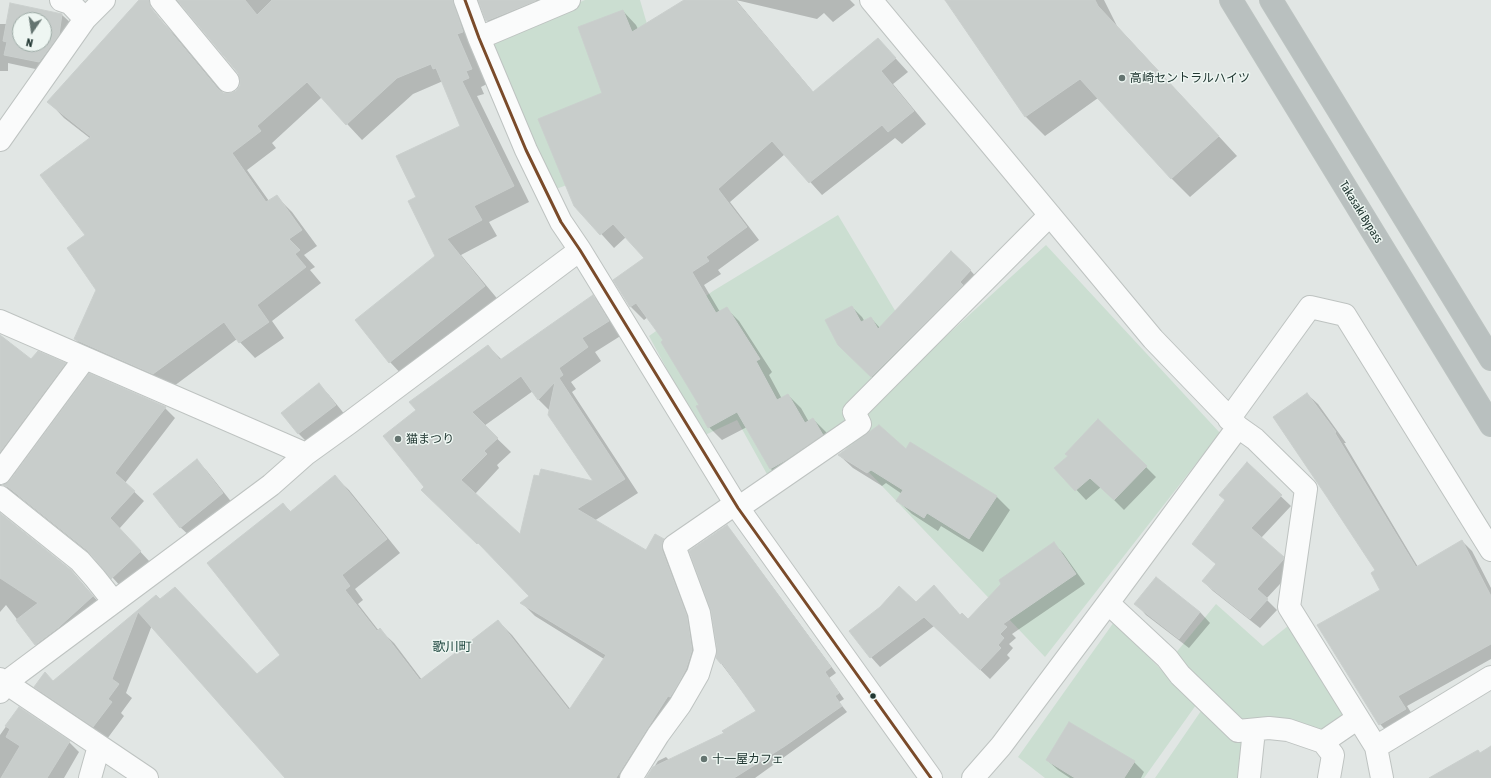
<!DOCTYPE html>
<meta charset="utf-8">
<style>
body{margin:0}
#map{position:relative;width:1491px;height:778px;overflow:hidden;background:#e1e6e4;font-family:"Asap Condensed",sans-serif}
canvas{display:block}
.north{position:absolute;left:12px;top:12px;width:40px;height:40px;box-sizing:border-box;background:#eef6f2;border:1px solid #9caaa5;border-radius:50%;rotate:193deg;font-size:11px;font-weight:700;line-height:16px;text-align:center;color:#213732}
.north::after{content:'';display:block;margin:auto;width:14px;height:18px;background:#647470;clip-path:polygon(50% 0,100% 100%,50% 72%,0 100%)}
</style>
<div id="map">
<canvas width="1491" height="778"></canvas>
<div class="north">N</div>
</div>
<script>
const c = document.querySelector('canvas').getContext('2d');
c.lineJoin = 'round';
function fillPath(path, color) {
  c.fillStyle = color;
  c.fill(path, 'evenodd');
}
function poly(rows) {
  const path = new Path2D();
  for (const r of rows) {
    path.moveTo(r[0], r[1]);
    for (let i = 2; i < r.length; i += 2) path.lineTo(r[i], r[i + 1]);
  }
  return path;
}
function trace(path, color, width, dash) {
  c.strokeStyle = color;
  c.lineWidth = width;
  c.lineCap = dash ? 'butt' : 'round';
  c.setLineDash(dash || []);
  c.stroke(path);
}
function write(font, color, halo, rows, align = 'center') {
  c.font = font + ' "Asap Condensed","Noto Sans JP",sans-serif';
  c.lineWidth = 3;
  c.setLineDash([]);
  c.textBaseline = 'middle';
  c.strokeStyle = halo;
  c.fillStyle = color;
  for (const [text, x, y, turn = 0] of rows) {
    c.save();
    c.translate(x, y);
    c.rotate((+turn || 0) * Math.PI / 180);
    c.textAlign = isNaN(turn) ? turn : align;
    if (halo) c.strokeText(text, 0, 0);
    c.fillText(text, 0, 0);
    c.restore();
  }
}
fillPath(poly([
 [585,0,640,0,682,144,553,190,491,40],
 [838,215,915,344,845,406,847,423,768,476,737,420,703,436,649,336,713,291],
 [1046,245,1220,433,1045,657,841,443,870,420,865,410],
 [1216,604,1263,646,1288,626,1349,716,1318,735,1256,719,1236,719,1175,654],
 [1114,622,1196,705,1144,778,1045,778,1018,757],
 [1203,708,1247,740,1244,778,1155,778]
]), '#cbded1');
fillPath(poly([
 [171,0,575,0,503,37,487,21,481,3,477,4,487,84,481,87,484,94,477,96,529,202,489,222,497,236,461,255,500,302,405,378,390,362,437,256,417,198,462,126,443,81,413,94,362,140,322,97,272,143,276,148,247,170,269,201,276,196,292,212,317,246,304,255,315,267,310,270,321,283,272,321,284,338,255,358,237,339,170,389,91,355,75,339,97,289,87,235,91,139,64,118,49,102,161,21,175,35,224,94,231,94,236,92,240,86,241,79,238,72,181,4,175,3],
 [686,0,850,0,855,5,833,22,824,13,817,19,736,0,814,93,878,39,908,72,893,84,926,124,902,144,895,138,822,195,785,154,730,202,759,240,718,270,721,274,704,285,720,312,726,308,739,321,772,372,769,375,782,399,788,395,801,408,809,422,813,419,826,432,835,448,783,481,770,468,747,427,722,440,709,427,700,405,665,340,648,317,644,320,631,307,614,280,645,258,626,237,614,248,575,205,623,11,636,25,638,29],
 [946,0,1104,0,1117,26,1237,156,1190,197,1171,178,1098,98,1045,136,1026,117],
 [11,4,62,15,72,24,49,72,8,63,8,71,0,71,0,24,7,24],
 [20,20,44,20,44,44,20,44],
 [970,270,980,281,882,387,839,344,852,307,862,317,865,322,871,318,880,328],
 [593,296,606,309,622,335,595,352,601,361,571,382,576,389,572,392,638,493,594,521,646,552,663,539,677,553,705,664,638,778,287,778,152,625,126,693,132,698,121,713,124,716,107,739,49,700,35,687,54,682,156,597,258,675,281,655,283,504,291,512,335,477,349,490,400,553,355,589,363,600,358,604,379,631,380,630,394,643,422,680,498,621,512,635,571,710,604,659,535,616,522,603,531,596,492,556,436,503,426,487,417,410,488,346,502,360],
 [533,391,539,400,550,411,595,482,521,536,475,494,499,468,497,465,511,452,484,426],
 [0,340,31,360,65,364,75,373,0,474],
 [319,385,329,395,346,416,308,443,298,433],
 [1307,394,1318,404,1346,443,1344,443,1418,567,1462,541,1472,551,1491,588,1491,659,1407,706,1415,719,1390,735,1380,724,1382,591,1376,570],
 [165,408,175,418,125,483,144,501,119,529,150,562,122,588,95,558,19,497,14,495,4,485],
 [906,450,996,496,1010,510,983,552,941,526,938,531,912,514,898,501,902,494,886,483,882,486,853,468,839,455],
 [197,461,207,471,233,504,191,537,180,527],
 [1247,464,1291,506,1261,538,1293,568,1293,570,1266,599,1277,610,1260,628,1213,591,1203,581,1217,565,1194,544,1226,500],
 [1146,467,1156,477,1124,510,1101,487,1086,500,1056,468],
 [0,514,71,571,102,606,45,654,36,644,6,605,0,612],
 [727,526,732,532,836,673,829,678,844,699,839,702,847,712,755,778,647,778,658,761,666,757,669,760,725,734,757,711,717,658],
 [1054,544,1063,553,1085,584,1012,634,1016,638,1009,644,1013,648,1007,655,1010,658,990,679,934,626,880,667,871,657,916,603,934,587,961,616,968,620],
 [1136,604,1200,612,1210,623,1189,648,1146,615],
 [19,708,69,742,79,752,64,778,0,778,0,735],
 [1047,760,1134,762,1144,772,1141,778,1070,778,1058,770]
]), '#0003');
const building = poly([
 [139,0,149,0,151,8,218,89,223,93,230,93,236,91,240,86,240,79,238,73,177,0,245,0,257,15,272,0,453,0,463,32,457,34,472,69,466,71,469,78,462,81,514,186,474,206,482,220,447,239,485,286,389,363,355,320,435,256,408,201,416,197,396,156,460,126,436,68,433,69,431,64,397,78,346,125,307,82,257,126,261,131,232,153,266,202,277,195,302,230,289,239,300,250,295,254,306,267,257,305,269,322,239,343,224,322,153,374,74,339,96,290,67,248,85,235,40,175,91,137,47,102,139,0],
 [478,0,536,0,536,1,486,21,478,0],
 [684,0,735,0,813,92,878,38,896,58,881,71,914,111,888,132,882,125,809,183,772,141,718,189,747,227,706,257,709,261,692,272,716,313,727,307,760,359,756,361,777,400,788,394,805,423,813,418,823,435,786,460,770,469,737,412,708,428,696,406,699,405,661,342,663,340,636,303,630,307,613,280,644,258,613,224,600,235,574,206,538,119,602,93,578,27,623,10,632,32,684,0],
 [945,0,1095,0,1098,6,1219,136,1171,179,1080,79,1025,117,945,0],
 [10,3,62,14,59,35,39,62,4,55,7,42,3,41,10,3],
 [20,20,44,20,44,44,20,44,20,20],
 [951,251,971,270,960,282,963,285,871,377,838,345,825,320,852,306,861,322,871,317,878,329,951,251],
 [593,295,609,321,582,338,588,347,559,368,563,375,559,378,625,479,577,509,646,550,655,534,664,539,662,545,662,550,687,616,692,650,686,669,676,688,670,697,668,696,616,778,285,778,138,612,112,679,119,684,108,699,112,702,93,727,34,687,45,672,53,681,156,595,160,599,175,587,257,674,280,655,207,563,283,503,290,512,335,475,387,539,342,575,350,586,345,590,377,631,380,628,420,680,498,620,569,710,606,655,520,603,529,596,478,543,477,544,421,490,424,487,383,436,416,410,409,402,488,345,500,360,593,295],
 [521,376,538,400,555,382,548,415,593,481,541,469,539,476,534,475,520,534,461,480,487,454,484,451,498,438,472,412,521,376],
 [0,335,31,359,38,351,66,363,0,452,0,335],
 [89,373,166,407,115,473,135,491,110,518,141,551,111,579,88,551,8,487,3,485,10,480,89,373],
 [319,383,336,405,298,434,281,413,319,383],
 [1307,393,1336,432,1335,433,1416,567,1462,540,1491,596,1491,644,1398,696,1406,709,1379,725,1317,625,1380,590,1371,573,1375,570,1327,497,1273,417,1307,393],
 [1098,419,1147,466,1114,500,1090,478,1075,491,1054,468,1068,456,1065,454,1098,419],
 [879,425,906,449,910,442,997,496,969,539,927,513,924,518,896,501,903,490,871,470,867,473,838,455,879,425],
 [197,459,223,493,180,528,153,494,197,459],
 [1247,462,1282,495,1251,528,1284,557,1283,560,1257,589,1268,599,1250,619,1202,581,1216,564,1192,544,1225,500,1219,495,1247,462],
 [0,513,71,570,93,596,59,627,35,645,16,620,38,603,0,578,0,513],
 [727,525,831,667,825,672,839,693,835,696,842,706,785,746,734,778,646,778,653,767,724,733,722,731,756,711,722,663,721,664,716,658,717,649,711,611,689,551,727,525],
 [1054,542,1076,574,1003,624,1007,627,1000,634,1004,638,998,645,1001,648,980,670,924,617,870,658,849,631,880,607,899,586,916,602,934,585,960,615,962,613,968,619,1001,584,999,580,1054,542],
 [1156,577,1200,612,1179,639,1134,604,1156,577],
 [19,707,70,741,47,778,1,778,20,746,6,737,10,729,5,726,19,707],
 [1069,722,1135,761,1124,778,1075,778,1046,760,1069,722],
 [1491,746,1491,778,1429,778,1478,750,1480,753,1491,746]
]);
fillPath(building, '#c8cdcb');
trace(building, '#cacfcd', 1);
const minor = poly([
 [61,0,70,3,85,19],
 [161,0,228,81],
 [465,0,479,38,526,150,561,222,580,250,738,508,931,778],
 [871,0,1153,339,1238,427,1108,603,1001,746,973,778],
 [479,38,569,0],
 [0,140,85,19,104,0],
 [0,321,306,454],
 [1229,419,1310,307,1345,315,1491,550],
 [1238,427,1255,439,1306,489,1289,607,1376,747,1382,778],
 [0,473,85,358],
 [0,497,80,561,95,578,114,602],
 [738,508,860,424,854,412,1050,215],
 [1108,603,1167,658,1180,675,1238,731,1269,728,1288,730,1323,742,1333,755,1329,778],
 [0,679,147,778],
 [0,692,5,683,271,485,306,454,349,423,580,250],
 [1323,742,1358,718],
 [1376,747,1491,677],
 [90,778,99,746],
 [631,778,658,735,680,705,698,674,705,651,699,613,674,546,735,504],
 [1249,778,1254,730]
]);
const highway = poly([
 [1231,0,1491,425],
 [1271,0,1491,359]
]);
trace(minor, '#bec3c1', 24);
trace(highway, '#bcc3c1', 24);
trace(minor, '#fafbfb', 22);
trace(highway, '#b9c0bf', 22);
trace(poly([
 [465,0,479,38,526,150,561,222,580,250,738,508,931,778]
]), '#7a4b2a', 3);
for (const [x, y, r, color] of [
 [1122,78,4,"#647470"],
 [398,439,4,"#647470"],
 [873,696,3.5,"#213732"],
 [704,759,4,"#647470"]
]) {
  const dot = new Path2D();
  dot.arc(x, y, r, 0, 2 * Math.PI);
  c.fillStyle = color;
  c.fill(dot);
  trace(dot, '#eef6f2', 1.5);
}
write('12px', '#213732', '#eef6f2', [
 ["高崎セントラルハイツ",1130,78],
 ["猫まつり",406,439],
 ["十一屋カフェ",712,759]
], 'left');
write('12px', '#213732', '#eef6f2', [
 ["Takasaki Bypass",1361,212,58]
]);
write('13px', '#1f473f', '#eef6f2', [
 ["歌川町",452,647]
]);
</script>
